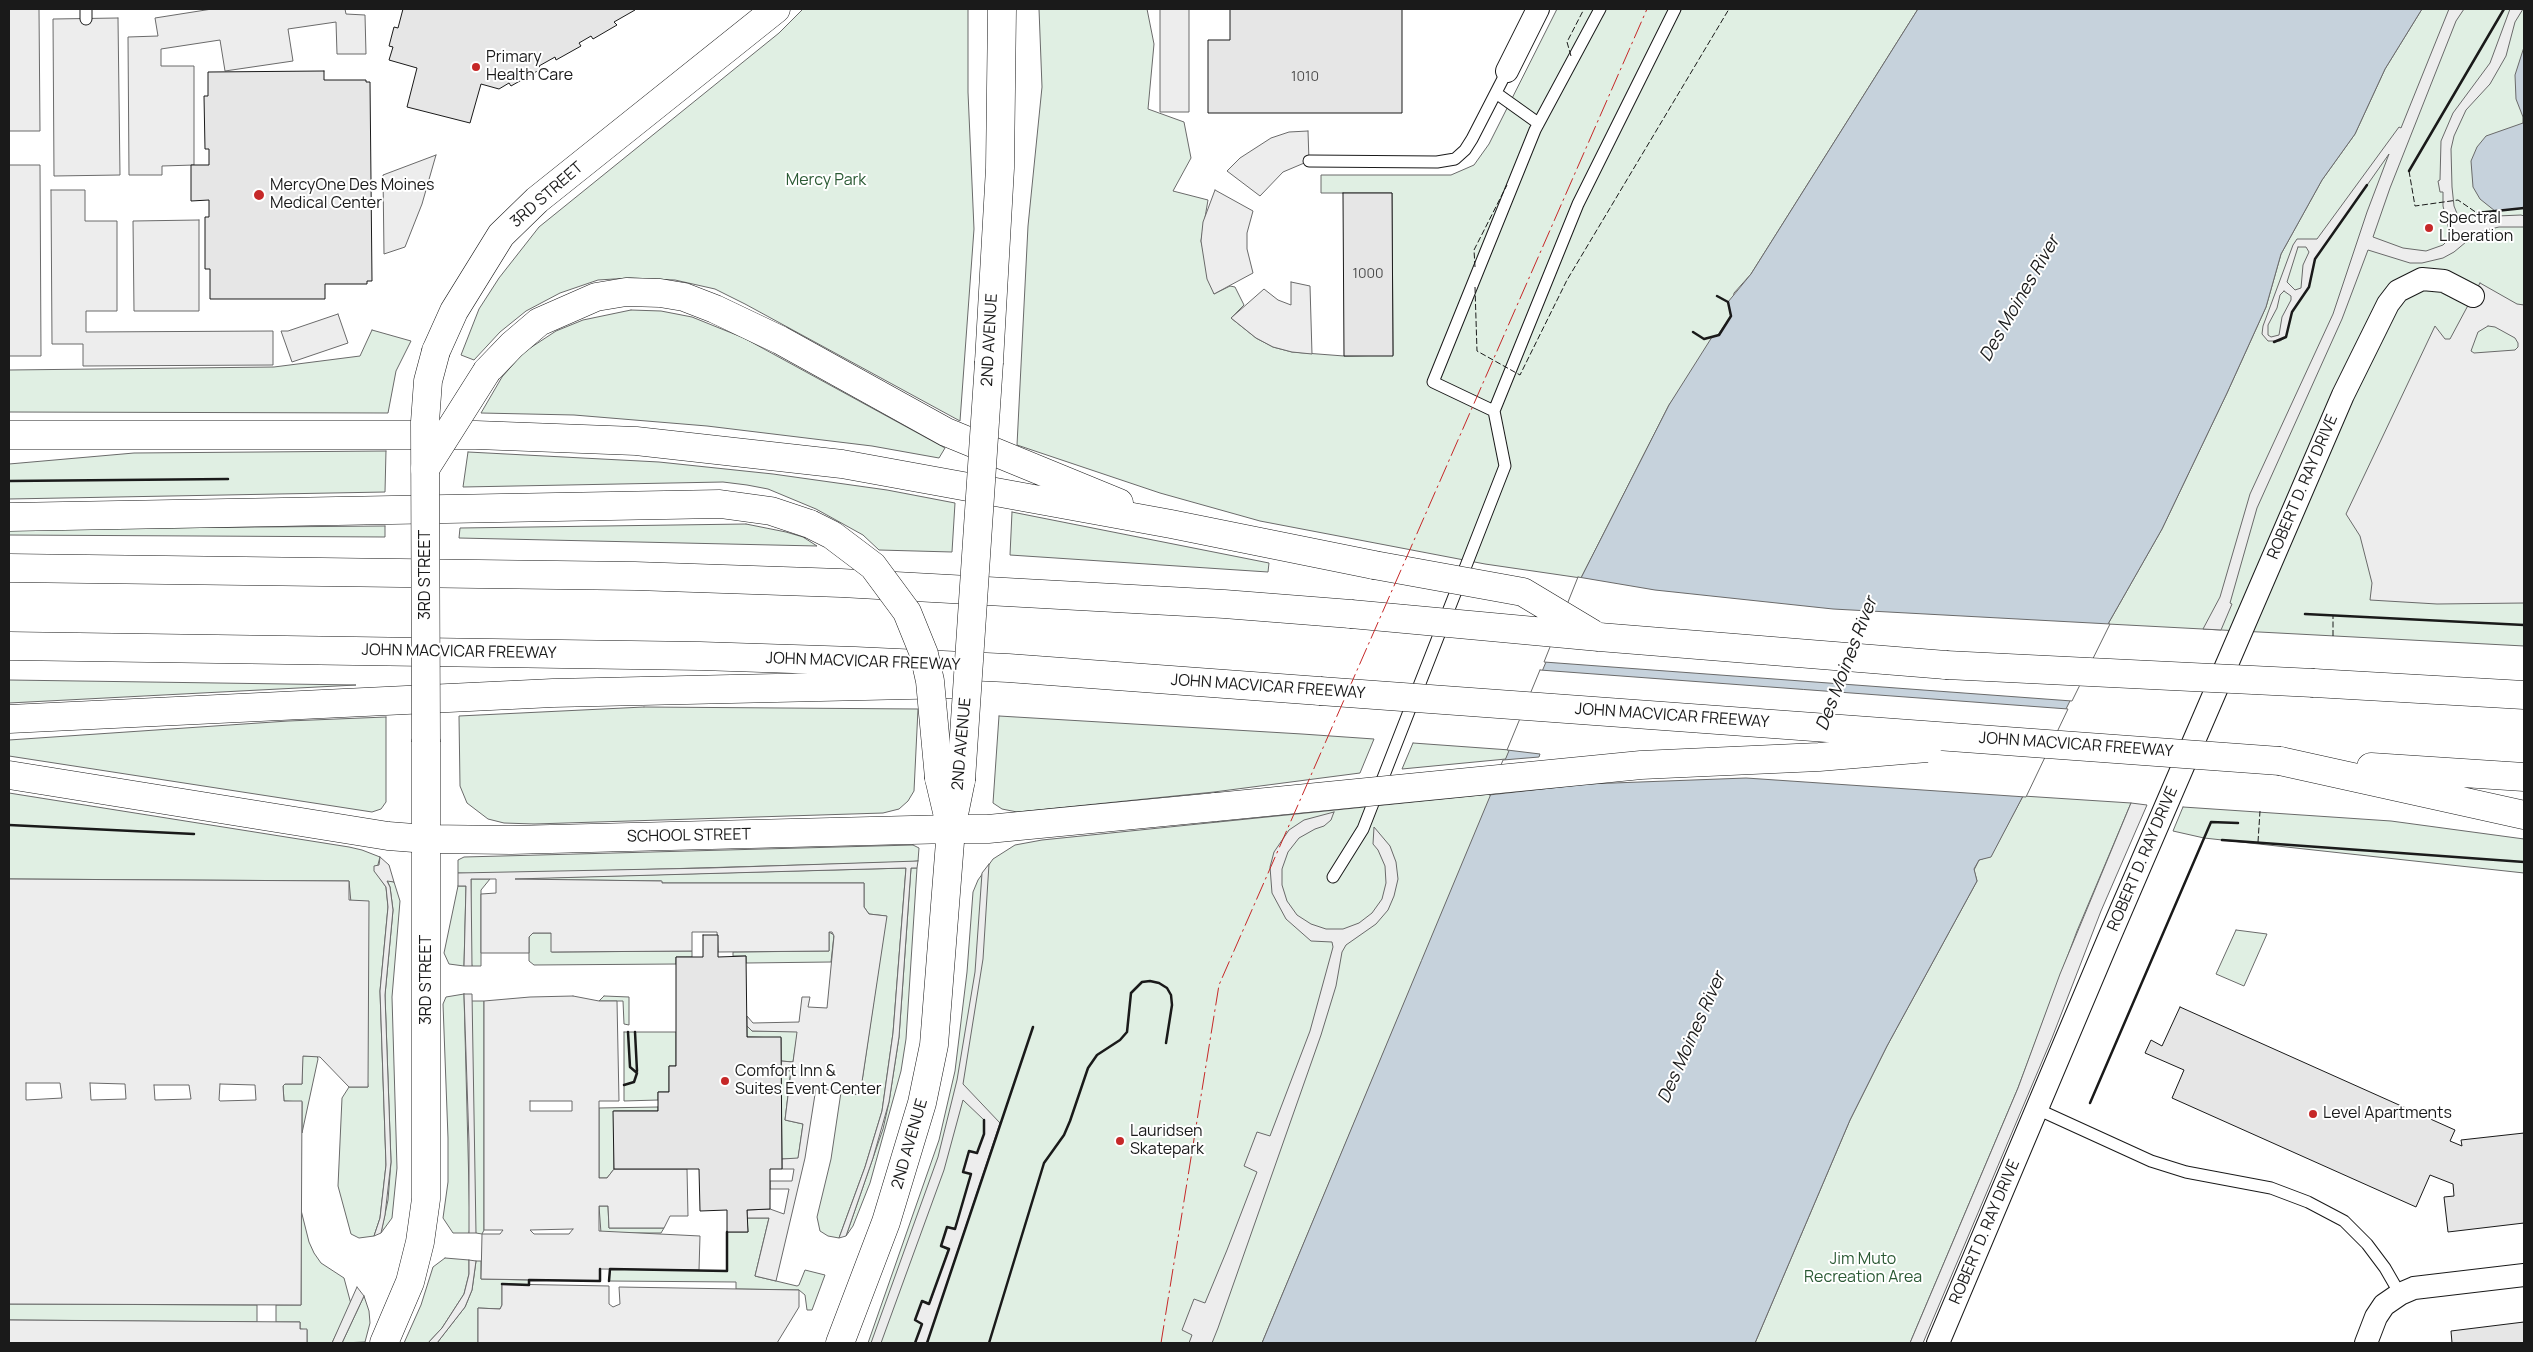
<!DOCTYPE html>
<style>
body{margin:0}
#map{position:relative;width:2533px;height:1352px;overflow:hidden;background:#fff;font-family:Manrope,sans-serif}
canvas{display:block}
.frame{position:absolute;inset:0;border:10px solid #1a1a1a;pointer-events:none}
</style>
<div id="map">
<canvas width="2533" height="1352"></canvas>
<div class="frame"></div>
</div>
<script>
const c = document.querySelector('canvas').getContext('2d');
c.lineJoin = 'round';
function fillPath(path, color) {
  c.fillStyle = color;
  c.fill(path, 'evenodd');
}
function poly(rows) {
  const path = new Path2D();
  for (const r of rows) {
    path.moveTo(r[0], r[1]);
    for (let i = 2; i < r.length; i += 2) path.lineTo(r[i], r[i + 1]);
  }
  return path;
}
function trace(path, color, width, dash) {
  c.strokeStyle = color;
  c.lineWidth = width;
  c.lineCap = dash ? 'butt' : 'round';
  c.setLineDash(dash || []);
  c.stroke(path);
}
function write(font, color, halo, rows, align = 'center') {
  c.font = font + ' Manrope,sans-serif';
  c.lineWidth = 4;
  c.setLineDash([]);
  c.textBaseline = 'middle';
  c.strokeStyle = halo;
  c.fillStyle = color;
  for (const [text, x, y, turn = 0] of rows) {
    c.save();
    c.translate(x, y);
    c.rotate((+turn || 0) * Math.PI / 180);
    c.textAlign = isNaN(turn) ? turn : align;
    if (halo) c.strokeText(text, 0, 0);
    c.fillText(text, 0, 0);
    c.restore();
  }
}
const green = poly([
 [803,9,968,9,968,92,974,229,960,421,745,304,715,289,675,280,630,278,598,280,560,293,526,311,500,332,474,360,461,355,479,309,499,278,539,227,779,33,803,9],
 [1039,9,1147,9,1154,44,1148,109,1184,122,1191,158,1173,191,1208,200,1201,241,1214,294,1230,286,1235,287,1244,305,1231,318,1256,338,1273,347,1292,352,1344,356,1393,355,1392,193,1321,193,1321,175,1451,175,1474,165,1489,144,1557,9,1918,9,1751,274,1734,293,1731,316,1669,405,1581,578,1485,564,1260,521,1160,493,1017,445,1028,226,1042,87,1039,9],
 [2422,9,2524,9,2524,646,2108,624,2162,529,2227,393,2266,307,2281,254,2322,180,2355,134,2385,69,2422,9],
 [631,310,661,311,692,317,744,338,945,448,939,458,872,446,707,426,574,415,481,413,502,377,524,352,556,331,583,320,631,310],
 [372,330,411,341,396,371,388,413,9,412,9,370,274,367,360,356,372,330],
 [386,451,385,492,9,499,9,464,134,453,386,451],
 [468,452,659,462,773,474,887,490,955,503,952,552,879,550,863,535,816,509,768,489,747,485,723,482,463,487,468,452],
 [1012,512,1269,563,1268,572,1010,555,1012,512],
 [746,524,786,532,803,537,817,546,459,538,460,528,746,524],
 [385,526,385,537,9,535,9,529,385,526],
 [9,680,356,685,9,703,9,680],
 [644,707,918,709,914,791,908,801,899,809,883,813,534,824,504,823,488,819,467,803,460,786,459,716,644,707],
 [999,716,1302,734,1374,739,1360,773,1214,792,1017,812,1002,809,993,803,999,716],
 [386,717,386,802,381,809,372,812,9,756,9,740,288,721,386,717],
 [1413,743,1510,750,1506,759,1402,769,1413,743],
 [9,793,349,847,362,850,380,857,376,872,386,887,388,907,380,991,386,1165,380,1218,374,1236,359,1238,351,1234,338,1186,342,1098,349,1087,368,1087,349,881,9,879,9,793],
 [1492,794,1262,1343,868,1343,939,1140,955,1071,967,972,973,892,978,880,993,859,1015,845,1042,840,1492,794],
 [2023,796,2131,803,2077,931,2018,1088,1910,1343,1755,1343,1850,1120,1887,1046,1977,881,1974,870,1979,860,1991,856,2023,796],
 [2183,807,2391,821,2524,839,2524,873,2204,838,2173,831,2183,807],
 [913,845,919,848,918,861,908,862,487,874,458,873,458,860,464,857,913,845],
 [906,868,893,1033,882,1111,865,1167,839,1238,828,1236,820,1231,817,1217,831,1159,841,1092,860,1095,886,916,869,914,864,907,864,883,662,883,661,881,496,879,906,868],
 [911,868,917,868,906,1039,901,1071,870,1183,853,1226,846,1236,883,1129,889,1102,899,1037,911,868],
 [471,879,490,879,481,890,481,966,472,966,470,957,471,879],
 [387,880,394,882,400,901,392,997,397,1168,392,1218,381,1233,388,1200,391,1162,385,995,393,910,390,887,387,880],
 [458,886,466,886,464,966,449,964,444,953,458,886],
 [2236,930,2267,934,2244,986,2216,974,2236,930],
 [829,932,834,935,831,962,746,963,746,956,733,956,733,952,829,951,829,932],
 [533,933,552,933,552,952,692,951,692,957,676,957,676,964,534,965,529,961,529,937,533,933],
 [464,994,470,1227,469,1233,453,1233,443,1218,448,1182,448,1138,443,1004,446,997,464,994],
 [604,996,629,997,629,1025,624,1024,623,1001,599,1001,604,996],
 [471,1001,484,1001,484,1230,482,1234,476,1233,474,1229,471,1001],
 [747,1026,752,1031,798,1031,793,1062,781,1061,781,1038,747,1037,747,1026],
 [624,1032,676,1032,676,1066,669,1066,669,1092,658,1092,658,1100,624,1101,624,1032],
 [302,1056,317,1056,318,1059,302,1133,302,1102,284,1101,283,1086,285,1084,302,1084,302,1056],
 [781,1070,791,1070,785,1120,803,1124,798,1159,782,1159,781,1070],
 [658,1107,658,1111,614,1111,614,1169,607,1178,599,1178,599,1108,658,1107],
 [599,1206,608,1206,609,1228,664,1228,661,1233,601,1233,599,1206],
 [301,1210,309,1242,314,1253,321,1263,344,1278,351,1304,332,1343,307,1343,307,1330,300,1329,300,1322,276,1322,276,1305,301,1305,301,1210],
 [747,1218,769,1218,755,1276,797,1286,799,1285,805,1270,825,1275,812,1310,807,1310,805,1295,799,1290,736,1289,736,1282,609,1281,610,1269,727,1271,727,1232,748,1232,747,1218],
 [445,1258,469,1260,469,1274,464,1294,442,1328,428,1343,404,1343,421,1305,433,1267,445,1258],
 [476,1261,481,1261,481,1279,529,1280,529,1285,502,1284,502,1305,500,1309,478,1308,478,1343,437,1343,465,1307,472,1290,476,1261],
 [364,1296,369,1311,370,1323,365,1342,342,1343,364,1296],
 [9,1304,257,1305,257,1322,9,1320,9,1304]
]);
fillPath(green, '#e0efe3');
trace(green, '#6a6a6a', 1);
const parking = poly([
 [9,9,39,9,40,131,9,131,9,9],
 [212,9,345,9,346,14,365,15,366,54,337,54,336,22,288,29,293,61,225,71,220,40,161,49,161,66,194,66,194,165,162,166,162,175,129,175,128,37,158,36,155,18,212,9],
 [1160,9,1189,9,1189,112,1160,112,1160,9],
 [2449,9,2464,9,2456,21,2390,188,2373,237,2403,248,2426,251,2443,245,2447,241,2450,234,2443,206,2443,192,2440,192,2438,181,2440,180,2441,141,2453,113,2490,63,2510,9,2523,9,2515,22,2506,56,2490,84,2466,110,2454,136,2451,149,2452,187,2454,206,2460,221,2472,223,2497,216,2521,215,2524,216,2524,227,2499,227,2478,232,2454,252,2443,258,2422,263,2410,263,2368,250,2342,319,2257,508,2230,603,2232,604,2221,630,2203,629,2220,597,2250,494,2333,314,2367,212,2389,154,2315,259,2309,287,2292,312,2286,337,2280,341,2268,341,2262,334,2263,326,2293,245,2297,239,2317,239,2399,127,2401,128,2449,9],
 [2298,247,2306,247,2309,252,2303,265,2301,288,2295,290,2287,282,2298,247],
 [2284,291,2291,296,2291,300,2282,317,2279,335,2271,337,2268,335,2268,325,2277,308,2280,295,2284,291],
 [118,18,120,175,54,176,53,19,118,18],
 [1308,131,1309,161,1283,172,1260,196,1227,171,1240,158,1271,138,1289,132,1308,131],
 [436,155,422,204,405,247,384,254,383,175,436,155],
 [9,165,40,165,41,356,9,356,9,165],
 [51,190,85,190,85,221,117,221,117,311,86,311,86,332,273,331,273,365,83,366,83,344,52,344,51,190],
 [1215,190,1253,211,1247,233,1247,249,1253,273,1214,294,1207,279,1201,241,1203,222,1215,190],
 [199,220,199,311,134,311,133,221,199,220],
 [1291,282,1310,286,1312,354,1292,352,1273,347,1256,338,1231,318,1264,289,1278,300,1291,305,1291,282],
 [2480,283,2517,304,2524,305,2524,603,2437,604,2370,600,2372,583,2360,536,2346,514,2435,326,2445,339,2450,339,2480,283],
 [2488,326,2495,327,2515,338,2518,343,2518,347,2515,350,2474,353,2471,351,2478,332,2488,326],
 [338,314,348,343,292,362,281,331,288,331,338,314],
 [2131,803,2147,805,2101,911,2052,1038,1923,1343,1910,1343,2018,1088,2060,974,2131,803],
 [1334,812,1331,820,1324,826,1315,829,1299,838,1288,852,1282,869,1282,885,1287,901,1297,915,1311,924,1326,929,1343,929,1359,923,1372,913,1382,899,1386,883,1385,866,1378,850,1373,844,1374,827,1390,846,1396,862,1398,879,1394,896,1388,910,1376,924,1346,945,1342,952,1336,986,1321,1035,1218,1328,1212,1343,1189,1343,1192,1335,1182,1330,1194,1299,1205,1303,1227,1250,1257,1172,1244,1166,1257,1132,1270,1136,1310,1031,1333,947,1332,942,1311,941,1286,919,1272,893,1270,867,1274,852,1289,830,1304,820,1334,812],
 [380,857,389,865,394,882,387,881,390,887,393,910,385,995,391,1162,385,1215,381,1233,374,1236,380,1218,386,1165,380,991,388,907,386,887,374,871,374,866,379,865,380,857],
 [918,861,917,868,911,868,899,1037,889,1102,873,1158,846,1236,839,1238,865,1167,882,1111,893,1033,906,868,515,879,662,881,662,883,864,883,864,907,869,914,887,916,860,1095,816,1088,805,1158,776,1281,755,1276,769,1218,747,1218,747,1210,770,1209,784,1214,789,1189,770,1189,770,1181,792,1181,794,1169,782,1169,782,1159,798,1158,803,1124,785,1120,791,1071,781,1070,781,1061,793,1062,797,1032,752,1031,747,1026,747,1016,753,1023,799,1022,802,997,810,997,808,1007,827,1008,834,936,832,932,829,932,829,951,718,952,717,932,692,932,692,951,551,952,551,933,533,933,529,937,529,953,481,953,481,894,496,893,496,879,471,879,472,966,464,966,466,886,458,886,458,873,709,868,918,861],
 [989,864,983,959,963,1084,1000,1123,927,1343,915,1343,922,1324,915,1320,922,1301,930,1303,948,1250,941,1246,947,1227,955,1228,971,1174,963,1172,969,1151,977,1153,984,1134,984,1120,963,1100,944,1170,881,1343,871,1343,938,1157,957,1080,975,972,982,873,989,864],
 [9,879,349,881,349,900,369,901,368,1087,349,1087,320,1057,303,1056,302,1084,285,1084,283,1086,284,1101,302,1101,301,1305,9,1304,9,879],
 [26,1083,60,1083,62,1098,26,1100,26,1083],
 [90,1083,125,1084,126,1099,91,1100,90,1083],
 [220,1084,255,1085,256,1100,220,1101,219,1100,220,1084],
 [154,1085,189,1085,191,1099,155,1100,154,1085],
 [464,994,472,994,476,1233,469,1233,469,1143,464,994],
 [573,996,599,1001,617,1001,619,1101,599,1101,599,1178,607,1178,614,1169,687,1169,688,1216,670,1216,664,1228,609,1228,608,1206,599,1206,599,1231,700,1236,699,1270,600,1269,600,1281,481,1279,482,1234,500,1234,503,1230,484,1230,484,1001,530,997,573,996],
 [530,1101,572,1101,572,1111,530,1111,530,1101],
 [573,1229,569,1234,534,1234,530,1230,573,1229],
 [469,1260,476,1261,472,1290,465,1307,437,1343,428,1343,442,1328,464,1294,469,1274,469,1260],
 [502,1284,609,1286,609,1304,613,1307,620,1304,619,1287,799,1290,799,1307,777,1343,478,1343,478,1308,500,1309,502,1305,502,1284],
 [357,1287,364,1296,342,1343,332,1343,357,1287],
 [9,1320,300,1322,300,1329,307,1329,307,1343,9,1343,9,1320]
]);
fillPath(parking, '#ededed');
trace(parking, '#6a6a6a', 1);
const water = poly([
 [1918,9,2422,9,2385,69,2355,134,2322,180,2281,254,2266,307,2227,393,2162,529,2108,624,2023,796,1991,857,1979,860,1974,869,1977,881,1887,1046,1850,1120,1755,1343,1262,1343,1581,578,1669,405,1712,337,1719,335,1731,316,1728,302,1751,274,1918,9],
 [2524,47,2524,208,2495,211,2480,199,2473,187,2471,161,2477,147,2486,136,2523,123,2523,117,2516,99,2515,75,2524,47]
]);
fillPath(water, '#c6d2dc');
trace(water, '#6a6a6a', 1);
const pier = poly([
 [1578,577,1655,590,1833,609,2110,624,2072,701,1544,662,1578,577],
 [1540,670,2068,709,2026,797,1746,778,1587,784,1489,795,1503,760,1539,757,1540,754,1507,750,1540,670]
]);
fillPath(pier, '#fff');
trace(pier, '#6a6a6a', 1);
const building = poly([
 [403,9,635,9,635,10,614,22,617,25,593,39,591,36,579,43,581,46,556,60,555,57,539,66,541,69,511,86,509,83,499,89,481,84,470,123,407,107,417,68,389,60,393,47,389,46,394,27,398,28,403,9],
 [1230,9,1402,9,1402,113,1208,113,1208,40,1230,40,1230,9],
 [324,71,324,80,366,80,366,82,370,82,372,281,367,281,367,284,325,284,325,299,210,299,210,269,205,269,205,217,209,217,209,200,191,201,191,165,209,165,209,149,205,149,204,96,208,96,208,72,324,71],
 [1343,193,1392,193,1393,356,1344,356,1343,193],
 [703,935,718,935,718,957,746,956,747,1037,781,1037,782,1169,770,1169,770,1209,747,1210,748,1232,727,1232,727,1210,700,1211,699,1169,614,1169,613,1111,658,1111,658,1092,669,1092,669,1066,676,1066,676,957,703,957,703,935],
 [2180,1007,2455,1130,2450,1141,2462,1146,2461,1140,2524,1133,2524,1223,2448,1232,2444,1197,2454,1196,2453,1184,2430,1175,2416,1207,2172,1098,2184,1070,2145,1053,2151,1040,2162,1046,2180,1007],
 [2524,1322,2524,1343,2452,1343,2451,1331,2524,1322]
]);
fillPath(building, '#e6e6e6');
trace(building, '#1a1a1a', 1);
const service = poly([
 [86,9,86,19],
 [1600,9,1535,130,1433,382,1494,411,1578,204,1675,9],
 [1496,93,1538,123],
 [1309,161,1437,162,1455,159,1465,150,1472,139,1507,71],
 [1333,877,1363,829,1505,466,1494,411],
 [2037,1109,2151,1161,2186,1172,2271,1188,2308,1202,2344,1221,2367,1244,2385,1268,2400,1294]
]);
const minor = poly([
 [1507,71,1538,9],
 [1938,1343,2109,938,2343,395,2388,304,2398,291,2422,279,2444,281,2473,296],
 [2366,1343,2376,1317,2384,1305,2400,1294,2414,1288,2524,1275]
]);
const secondary = poly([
 [436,351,454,311,501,235,537,200,776,9],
 [989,362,1000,168,1002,9],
 [427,839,511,840,951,829],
 [384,1343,410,1282,420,1242,426,1199,426,742],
 [840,1343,886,1222,922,1103,934,1045,951,829,961,780]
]);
const motorway = poly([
 [487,371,512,345,539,322,596,297,626,292,660,293,684,297,715,309,780,340,946,432,1119,503],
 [9,435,476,435,636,441,842,464,1171,524,1374,565],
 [9,517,720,504,771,511,810,524],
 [9,568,635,576,841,583,1224,604,1351,614],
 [1599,637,1946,665],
 [9,646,700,656,855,661,1008,668,1320,691],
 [2314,683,2524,695],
 [9,719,553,693,954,684],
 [2280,761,2524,815],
 [2371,767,2524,777],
 [9,775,388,836,427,839],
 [939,778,951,829,988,829,1216,807]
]);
trace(service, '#1a1a1a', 13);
trace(minor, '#1a1a1a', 24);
trace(secondary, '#1a1a1a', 29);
trace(motorway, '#1a1a1a', 29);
trace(service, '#fff', 11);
trace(minor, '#fff', 22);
trace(secondary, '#fff', 28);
trace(motorway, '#fff', 28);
const secondaryBridge = poly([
 [426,742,425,422,428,381,436,351],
 [961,780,989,362]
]);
const motorwayBridge = poly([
 [425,469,487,371],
 [810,524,832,535,873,566,907,612,924,654,930,681,939,778],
 [1374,565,1523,592,1593,634],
 [1351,614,1599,637],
 [1946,665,2314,683],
 [1320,691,2280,761],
 [1216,807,1641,765,1819,757,1927,748]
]);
trace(secondaryBridge, '#1a1a1a', 29, []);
trace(motorwayBridge, '#1a1a1a', 29, []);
trace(secondaryBridge, '#fff', 28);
trace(motorwayBridge, '#fff', 28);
trace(poly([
 [1571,56,1567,42,1584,9],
 [2409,171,2415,206,2458,200,2477,213],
 [1475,267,1474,250,1507,185],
 [1475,287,1477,351,1520,375,1567,280,1729,9],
 [2333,636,2333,615],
 [2258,842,2260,811]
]), '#1a1a1a', 1, [6, 2.5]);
trace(poly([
 [2409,171,2504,9],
 [2477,213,2524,208],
 [1693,332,1704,339,1719,335,1731,316,1728,302,1717,296],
 [2274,342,2286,337,2292,312,2309,287,2315,259,2367,185],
 [9,481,228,479],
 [2305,614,2524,625],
 [9,825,194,834],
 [2222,840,2524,862],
 [635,1032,637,1071],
 [624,1085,634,1082,637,1073,630,1067,628,1032],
 [2090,1103,2211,822,2238,823],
 [609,1281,610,1269,727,1271,727,1232],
 [502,1284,529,1285,529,1280,600,1281,600,1269],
 [915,1343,922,1324,915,1320,922,1301,929,1304,949,1249,941,1246,947,1227,955,1229,971,1174,963,1172,969,1151,977,1153,984,1134,984,1120],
 [927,1343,1033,1027],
 [989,1343,1044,1163,1064,1135,1070,1121,1088,1068,1097,1055,1120,1040,1127,1032,1131,993,1142,982,1150,981,1159,983,1167,988,1171,995,1172,1005,1166,1043]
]), '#1a1a1a', 2.5);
trace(poly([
 [1161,1343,1219,985,1647,9]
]), '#c62828', 1, [18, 4, 2.5, 4]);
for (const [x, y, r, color] of [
 [476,67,5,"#c62828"],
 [259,195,6,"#c62828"],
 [2429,228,5,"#c62828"],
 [725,1081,5,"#c62828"],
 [2313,1114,5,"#c62828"],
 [1120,1141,5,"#c62828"]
]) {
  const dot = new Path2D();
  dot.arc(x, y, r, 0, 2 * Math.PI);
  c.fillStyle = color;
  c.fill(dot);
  trace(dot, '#fff', 2);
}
write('14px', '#4d4d4d', null, [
 ["1010",1305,77],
 ["1000",1368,274]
]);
write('16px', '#1a1a1a', '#fff', [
 ["Primary",486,58],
 ["Health Care",486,76],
 ["MercyOne Des Moines",270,186],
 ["Medical Center",270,204],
 ["Spectral",2439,219],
 ["Liberation",2439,237],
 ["Comfort Inn &",735,1072],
 ["Suites Event Center",735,1090],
 ["Level Apartments",2323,1114],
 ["Lauridsen",1130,1132],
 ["Skatepark",1130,1150]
], 'left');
write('16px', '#2b5a34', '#fff', [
 ["Mercy Park",826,181],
 ["Jim Muto",1863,1260],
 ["Recreation Area",1863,1278]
]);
write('16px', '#1a1a1a', '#fff', [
 ["3RD STREET",547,195,-41],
 ["2ND AVENUE",990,340,-87],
 ["ROBERT D. RAY DRIVE",2303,487,-67],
 ["3RD STREET",426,575,-90],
 ["JOHN MACVICAR FREEWAY",459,652,1],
 ["JOHN MACVICAR FREEWAY",863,662,2],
 ["JOHN MACVICAR FREEWAY",1268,687,4],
 ["JOHN MACVICAR FREEWAY",1672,716,4],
 ["2ND AVENUE",962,744,-85],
 ["JOHN MACVICAR FREEWAY",2076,745,4],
 ["SCHOOL STREET",689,836,-1],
 ["ROBERT D. RAY DRIVE",2143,859,-67],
 ["3RD STREET",427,980,-90],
 ["2ND AVENUE",910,1144,-74],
 ["ROBERT D. RAY DRIVE",1985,1232,-67]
]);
write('italic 18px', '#1a1a1a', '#fff', [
 ["Des Moines River",2020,299,-60],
 ["Des Moines River",1847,664,-69],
 ["Des Moines River",1692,1038,-66]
]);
</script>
